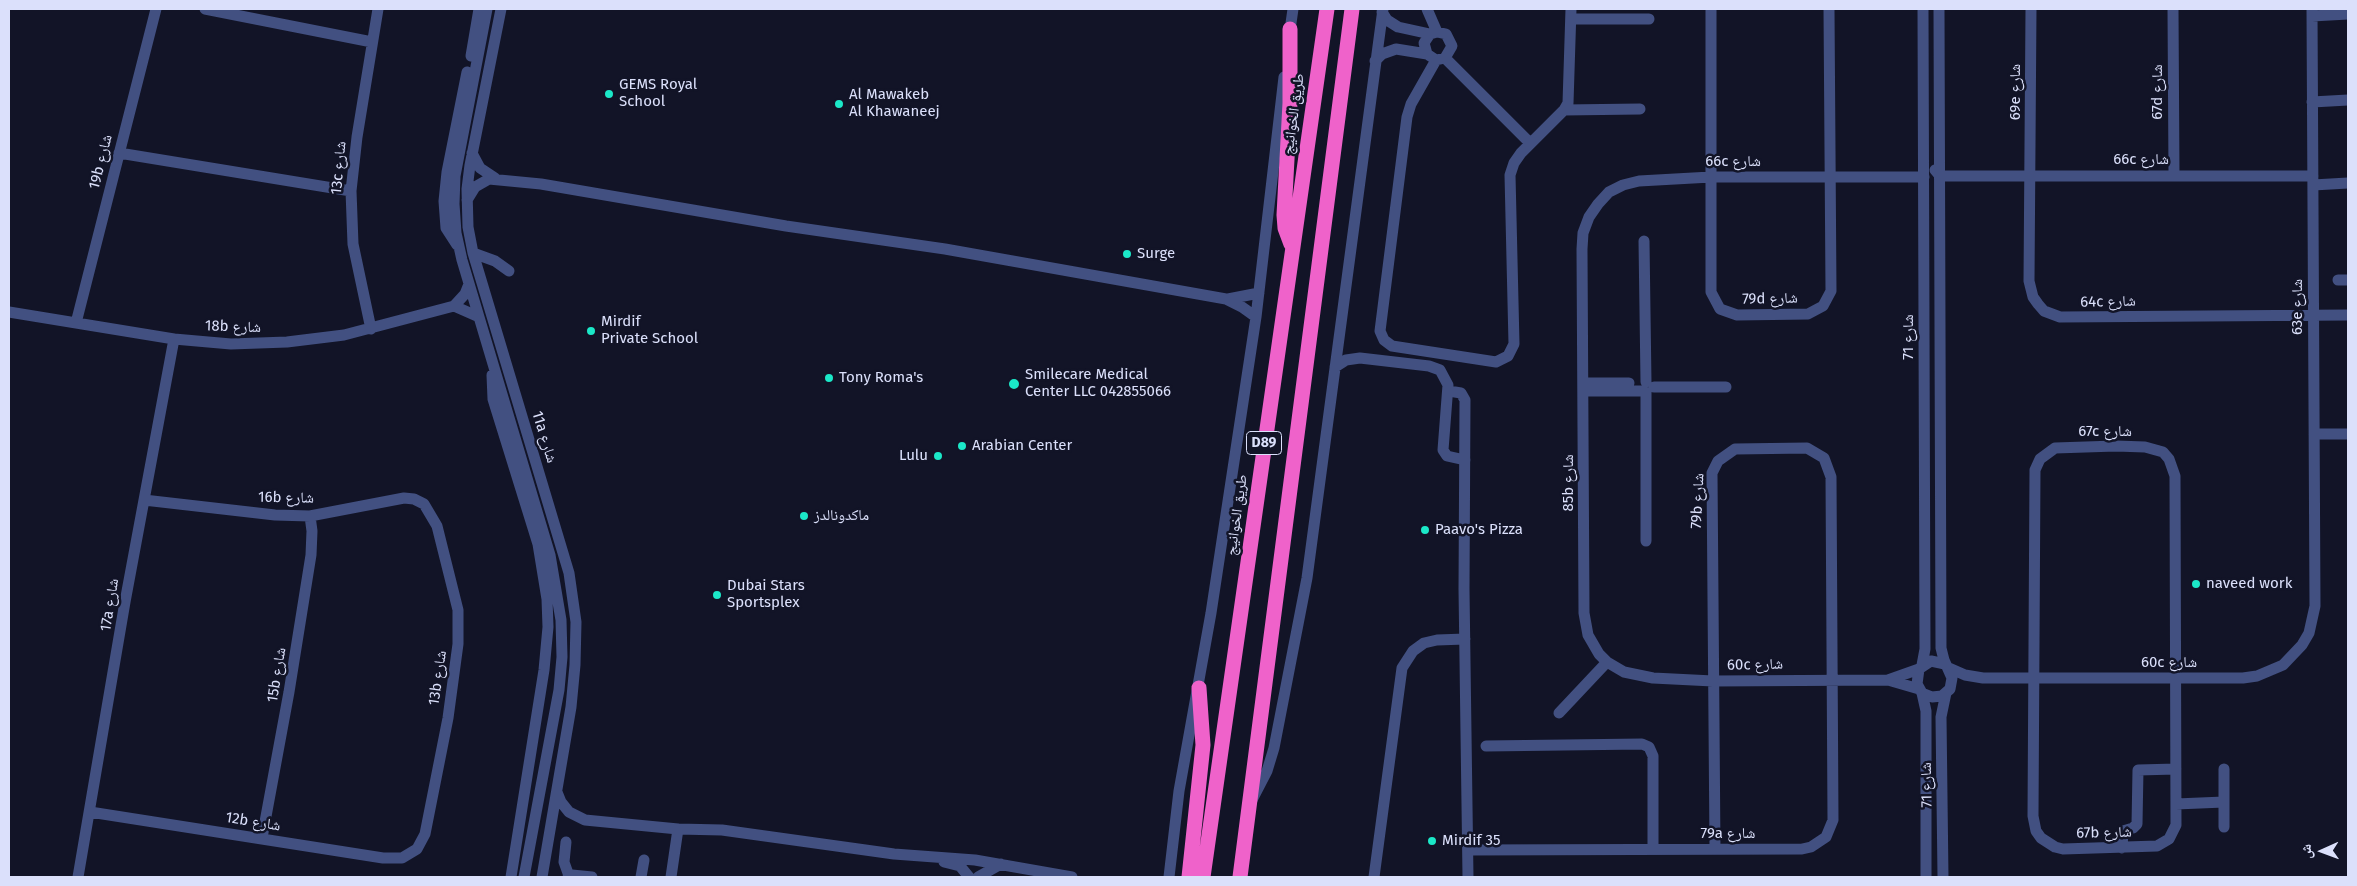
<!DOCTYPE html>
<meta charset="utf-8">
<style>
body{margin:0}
#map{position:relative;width:2357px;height:886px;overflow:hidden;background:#121427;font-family:"Fira Sans","Noto Naskh Arabic",sans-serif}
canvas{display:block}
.frame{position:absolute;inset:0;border:10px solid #dbe0fb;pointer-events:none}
.north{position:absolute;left:2297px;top:826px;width:50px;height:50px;-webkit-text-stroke:4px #121427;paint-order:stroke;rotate:268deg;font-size:14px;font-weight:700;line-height:20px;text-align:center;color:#dbe0fb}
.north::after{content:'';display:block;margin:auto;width:18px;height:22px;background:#dbe0fb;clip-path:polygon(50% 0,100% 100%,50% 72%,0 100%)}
</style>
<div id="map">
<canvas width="2357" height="886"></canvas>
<div class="frame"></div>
<div class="north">ش</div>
</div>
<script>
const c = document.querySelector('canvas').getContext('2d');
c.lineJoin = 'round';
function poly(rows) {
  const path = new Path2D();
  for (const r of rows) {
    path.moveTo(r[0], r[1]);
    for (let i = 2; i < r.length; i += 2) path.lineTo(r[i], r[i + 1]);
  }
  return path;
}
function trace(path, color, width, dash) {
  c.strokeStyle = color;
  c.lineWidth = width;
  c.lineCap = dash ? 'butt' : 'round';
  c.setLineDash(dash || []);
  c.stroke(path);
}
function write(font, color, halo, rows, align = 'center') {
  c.font = font + ' "Fira Sans","Noto Naskh Arabic",sans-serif';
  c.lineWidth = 5;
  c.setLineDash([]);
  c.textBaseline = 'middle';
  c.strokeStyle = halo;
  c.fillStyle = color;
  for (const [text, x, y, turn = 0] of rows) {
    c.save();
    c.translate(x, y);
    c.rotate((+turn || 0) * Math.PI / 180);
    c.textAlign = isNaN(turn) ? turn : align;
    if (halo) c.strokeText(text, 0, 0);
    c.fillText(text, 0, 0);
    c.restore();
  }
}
trace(poly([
 [205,9,372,42],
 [487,9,455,176,454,204,456,233,462,260,550,555,561,620,562,657,559,690,524,877],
 [501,9,470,165,467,189,468,227,473,253,569,573,576,622,575,665,571,707,542,877],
 [1427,9,1437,32],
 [1711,9,1711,292,1720,309,1737,315,1808,314,1823,306,1831,291,1829,9],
 [1939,9,1941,648,1944,660,1952,678,1950,689,1942,696,1932,697,1922,693,1917,684,1919,669,1931,661,1945,664],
 [2031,9,2029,281,2033,297,2038,304,2044,311,2060,317,2348,315],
 [2173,9,2174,175],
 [1382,12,1387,20,1398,27,1430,34,1437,32,1446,34,1452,46,1445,58,1436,60,1427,54,1424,43,1430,34],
 [2312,16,2348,14],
 [1571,19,1649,19],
 [1289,37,1293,9],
 [471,56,479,9],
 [1445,58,1530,143],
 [1436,60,1411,104,1407,117,1380,331,1384,340,1392,346,1496,362,1508,356,1514,344,1510,175,1514,163,1521,153,1564,110,1568,103,1571,9],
 [1375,61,1382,54,1396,49,1427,54],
 [2312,102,2348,100],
 [1564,110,1640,109],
 [119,153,351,191],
 [472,153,480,168,495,178],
 [1935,170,1940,176,2313,176],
 [2313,185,2348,183],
 [467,200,475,187,489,179,541,184,786,226,945,249,1226,299,1242,307,1256,317],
 [1644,241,1646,382],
 [457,245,446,228,444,201,447,172,467,72],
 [473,253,495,261,509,271],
 [2338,280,2348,280],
 [1228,299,1259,293],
 [454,306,479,317],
 [9,312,174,339,231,344,287,342,344,335,454,306,465,294,469,284],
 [76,323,156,9],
 [371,329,353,244,351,191,357,137,378,9],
 [1335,367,1346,360,1360,358,1429,366,1440,370,1448,385,1443,450,1447,456,1465,460],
 [492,375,493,399,538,544,547,599,548,627,544,670,511,877],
 [1584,383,1629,383],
 [1654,387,1726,387],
 [1449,391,1461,393,1465,400,1464,589,1468,877],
 [1583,391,1644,391],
 [2314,434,2348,434],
 [2116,446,2145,447,2163,452,2169,459,2175,476,2176,825,2169,839,2157,846,2063,849,2055,847,2041,838,2036,831,2033,816,2035,470,2040,459,2055,448,2116,446],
 [1646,541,1646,392],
 [1922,665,1925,649,1923,9],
 [1949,668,1965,675,1983,678,2243,678,2257,676,2283,665,2302,645,2309,633,2315,606,2312,9],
 [1888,680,1919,669],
 [1919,689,1888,680,1713,681,1653,678,1624,672,1607,662,1599,654,1588,635,1584,613,1582,249,1583,233,1589,217,1598,204,1609,192,1623,185,1639,181,1711,177,1924,177],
 [1922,693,1926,711,1926,877],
 [1559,713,1607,662],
 [1486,746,1642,744,1649,747,1653,756,1653,849],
 [2224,769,2224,827],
 [557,792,561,802,569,812,585,820,678,829,722,830,894,854,975,860,1072,877],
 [1252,800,1267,771,1274,748,1307,578,1383,9],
 [2176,804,2224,802],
 [90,812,383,858,402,858,417,849,425,834,448,718,458,644,458,610,437,526,424,504,414,499,404,498,310,516,275,515,144,500],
 [262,838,289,692,311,555,312,531,310,516],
 [566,842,564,862,569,876],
 [2122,848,2123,831,2133,828,2137,824,2138,770,2176,769],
 [1468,850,1802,849,1811,847,1826,837,1833,820,1831,477,1824,458,1807,448,1735,449,1718,461,1712,473,1715,849],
 [944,862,960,866,969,877],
 [78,877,125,602,174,339],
 [568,877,572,875,592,877],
 [641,877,644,860],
 [671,877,678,829],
 [978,877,1001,864],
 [1169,877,1179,791,1211,613,1256,317,1284,77],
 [1374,877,1402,668,1413,651,1424,643,1437,640,1465,639],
 [1943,877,1941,717,1946,693]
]), '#425081', 11);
trace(poly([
 [1290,29,1290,103,1284,215,1285,228,1291,244],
 [1189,877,1203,745,1199,688],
 [1203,877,1327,9],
 [1240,877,1352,9]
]), '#ef62ca', 15);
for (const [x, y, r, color] of [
 [609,94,5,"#1be8c8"],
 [839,104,5,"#1be8c8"],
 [1127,254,5,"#1be8c8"],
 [591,331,5,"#1be8c8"],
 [829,378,5,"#1be8c8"],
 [1014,384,6,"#1be8c8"],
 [962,446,5,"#1be8c8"],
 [938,456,5,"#1be8c8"],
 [804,516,5,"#1be8c8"],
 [1425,530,5,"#1be8c8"],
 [2196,584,5,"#1be8c8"],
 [717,595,5,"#1be8c8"],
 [1432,841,5,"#1be8c8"]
]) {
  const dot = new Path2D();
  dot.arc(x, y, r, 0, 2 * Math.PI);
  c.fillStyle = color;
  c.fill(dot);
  trace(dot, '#121427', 2);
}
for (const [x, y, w] of [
 [1264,443,35]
]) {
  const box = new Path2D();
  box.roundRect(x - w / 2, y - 11.5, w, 23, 4);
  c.fillStyle = '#121427';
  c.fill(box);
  trace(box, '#dbe0fb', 1);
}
write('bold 14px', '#dbe0fb', null, [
 ["D89",1264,443]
]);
write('15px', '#dbe0fb', '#121427', [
 ["GEMS Royal",619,85],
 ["School",619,102],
 ["Al Mawakeb",849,95],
 ["Al Khawaneej",849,112],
 ["Surge",1137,254],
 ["Mirdif",601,322],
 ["Private School",601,339],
 ["Smilecare Medical",1025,375],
 ["Center LLC 042855066",1025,392],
 ["Tony Roma's",839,378],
 ["Arabian Center",972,446],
 ["Lulu",928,456,"right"],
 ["ماكدونالدز",814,516],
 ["Paavo's Pizza",1435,530],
 ["naveed work",2206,584],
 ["Dubai Stars",727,586],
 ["Sportsplex",727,603],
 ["Mirdif 35",1442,841]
], 'left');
write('15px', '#dbe0fb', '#121427', [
 ["69e شارع",2016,92,-90],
 ["67d شارع",2158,92,-90],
 ["طريق الخوانيج",1294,114,-82],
 ["66c شارع",2141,160],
 ["19b شارع",101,162,-76],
 ["66c شارع",1733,162],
 ["13c شارع",339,168,-85],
 ["79d شارع",1770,299,-1],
 ["64c شارع",2108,302,-1],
 ["63e شارع",2298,307,-90],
 ["18b شارع",233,327,2],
 ["شارع 71",1909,337,-90],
 ["67c شارع",2105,432],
 ["11a شارع",544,437,73],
 ["85b شارع",1569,483,-90],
 ["16b شارع",286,498,1],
 ["79b شارع",1698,501,-87],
 ["طريق الخوانيج",1237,515,-82],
 ["17a شارع",110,605,-81],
 ["60c شارع",2169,663],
 ["60c شارع",1755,665,-1],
 ["15b شارع",277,675,-81],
 ["13b شارع",438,678,-82],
 ["شارع 71",1927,785,-91],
 ["12b شارع",253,822,9],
 ["67b شارع",2104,833,-1],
 ["79a شارع",1728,834]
]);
</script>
